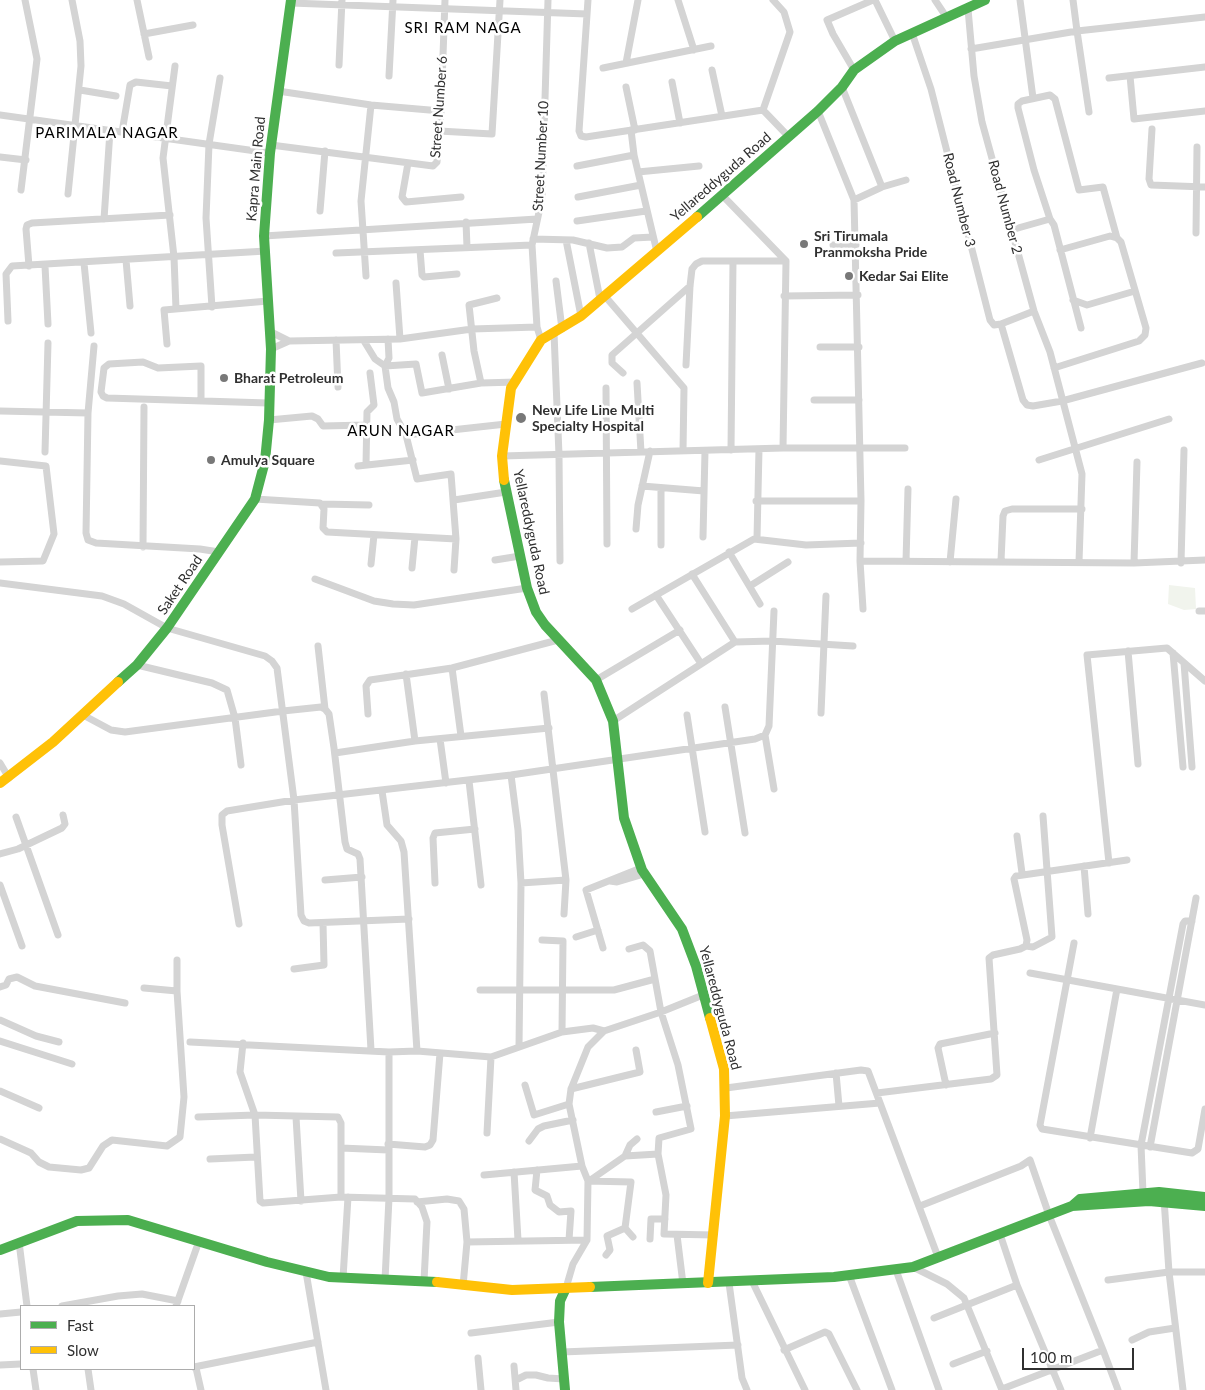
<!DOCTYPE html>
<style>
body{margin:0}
#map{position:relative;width:1205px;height:1390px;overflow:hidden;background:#fff;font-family:Lato,sans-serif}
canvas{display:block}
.legend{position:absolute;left:20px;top:1305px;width:175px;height:65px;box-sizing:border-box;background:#fff;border:1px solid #acacac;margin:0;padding:6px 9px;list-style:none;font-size:15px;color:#303030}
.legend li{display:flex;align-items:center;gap:10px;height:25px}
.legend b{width:25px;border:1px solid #acacac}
.scale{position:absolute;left:1022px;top:1348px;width:112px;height:22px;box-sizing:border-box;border:2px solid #303030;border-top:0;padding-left:6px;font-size:15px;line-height:18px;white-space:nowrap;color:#303030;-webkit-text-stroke:4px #fff;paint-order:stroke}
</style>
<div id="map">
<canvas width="1205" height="1390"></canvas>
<ul class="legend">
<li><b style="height:6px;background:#4caf50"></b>Fast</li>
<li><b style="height:6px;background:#ffc107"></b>Slow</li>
</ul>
<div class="scale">100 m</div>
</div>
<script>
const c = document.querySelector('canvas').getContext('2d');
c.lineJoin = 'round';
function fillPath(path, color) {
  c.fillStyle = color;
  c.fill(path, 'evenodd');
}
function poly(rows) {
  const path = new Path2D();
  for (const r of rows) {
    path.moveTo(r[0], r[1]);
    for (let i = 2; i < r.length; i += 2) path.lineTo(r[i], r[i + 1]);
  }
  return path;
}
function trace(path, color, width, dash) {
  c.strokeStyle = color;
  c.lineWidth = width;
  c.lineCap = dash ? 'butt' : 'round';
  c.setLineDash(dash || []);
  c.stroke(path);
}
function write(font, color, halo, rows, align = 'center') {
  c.font = font + ' Lato,sans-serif';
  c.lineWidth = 5;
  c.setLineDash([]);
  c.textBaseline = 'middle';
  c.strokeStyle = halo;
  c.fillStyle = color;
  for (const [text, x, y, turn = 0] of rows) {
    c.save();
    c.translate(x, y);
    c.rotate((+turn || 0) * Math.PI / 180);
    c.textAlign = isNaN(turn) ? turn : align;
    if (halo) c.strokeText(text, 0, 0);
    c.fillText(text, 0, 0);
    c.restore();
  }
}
fillPath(poly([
 [1169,585,1195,588,1196,609,1184,610,1168,604]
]), '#f1f4ed');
trace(poly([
 [137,0,149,57],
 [588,0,579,131,581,136,586,137,763,110],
 [678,0,694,50],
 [773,0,784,12,790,32,763,110,788,136],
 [875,0,895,41],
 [935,0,947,18],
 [1020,0,1033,98],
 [291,3,587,14],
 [968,9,974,76,982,122,1034,311,1050,352,1082,474,1079,562],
 [912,33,931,89,990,320,994,325,1001,324,1034,311],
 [144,34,193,25],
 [971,49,1077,31,1073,0],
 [626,63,638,0],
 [339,65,342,0],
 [175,66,163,158,174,257,176,309],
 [603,68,711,46],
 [712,70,722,116],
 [854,70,833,34,827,20,873,0],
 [389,76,393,0],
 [1130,76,1134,119,1205,111],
 [1109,78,1205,67],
 [672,82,680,123],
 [626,87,635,130],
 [842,87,882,187,906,180],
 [80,90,116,96],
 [278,91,371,105,441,111],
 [818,111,854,200,861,501,860,561,863,609],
 [1089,112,1077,31,1205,17],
 [0,115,270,153],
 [1152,129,1149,179,1151,185,1205,187],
 [631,130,634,155],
 [439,131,492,134,500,0],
 [122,132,130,85,136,82,172,86],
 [271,145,433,166,437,162,441,111,445,0],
 [0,157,26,160],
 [408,163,402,197,406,202,461,197],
 [577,166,634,155,657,252],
 [638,172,699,166],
 [21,190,37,59,25,0],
 [68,194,81,66,80,41,72,0],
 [722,195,786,261,783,448],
 [578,197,641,185],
 [854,200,882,187],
 [320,211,325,151],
 [104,219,110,131],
 [1050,219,1034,170,1018,108,1018,104,1022,101,1050,95,1055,99,1079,190,1103,187,1117,238],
 [577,221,646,211],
 [466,222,467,247],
 [1011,230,1050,219,1054,225,1081,328],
 [1196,233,1197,147],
 [264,236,537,219],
 [533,239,573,240,607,248,622,247,634,238,653,237],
 [566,240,581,316],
 [589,243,600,299],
 [833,245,856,245],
 [420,250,422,275,424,277,457,274],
 [336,253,532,245],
 [126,260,130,306],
 [84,263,91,333],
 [29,266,26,229,27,225,32,223,170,215],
 [45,266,48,324],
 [366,276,361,201,371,105],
 [556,281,562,329],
 [396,283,400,339],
 [604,295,684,388,683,451],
 [784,296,858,295],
 [1073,300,1087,305,1135,291],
 [212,307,206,218,209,144,220,78],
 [8,321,6,274,12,266,266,251],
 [1001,324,1023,400,1027,405,1033,406,1062,401,1202,363],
 [269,331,289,341],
 [554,333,559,455,560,561],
 [388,339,389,358,385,366,388,388,394,402,397,419,406,435,417,479,451,474,456,539,454,570],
 [336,340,338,387],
 [541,340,537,327,532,245,542,198,548,0],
 [364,341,375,359,385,366,416,364,422,393,481,383,516,382],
 [167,344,164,310,268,301],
 [94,346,88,413,86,533,88,540,96,543,200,549,219,552],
 [820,347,859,347],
 [271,349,289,341,400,339,472,329,537,327],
 [442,355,449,389],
 [686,365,690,286,692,269,696,264,702,261,786,261],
 [1054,368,1139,341,1145,335,1146,328,1121,242,1117,238,1110,236,1060,250],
 [623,373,612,363,612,355,690,286],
 [481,383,474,351,469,305,497,298],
 [637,383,641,452],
 [606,388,607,544],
 [201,400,201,366,158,368,143,362,109,364,104,368,101,392,103,396,107,398,268,403],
 [814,400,859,400],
 [0,411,88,413],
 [269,420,312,416,318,419,323,426,366,425],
 [406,435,506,424],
 [731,450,733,261],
 [45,452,48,343],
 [502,456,783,448,905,448],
 [1039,460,1169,419],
 [0,461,46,466,54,534,43,561,0,562],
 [366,465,367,412,374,405,370,373],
 [358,466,413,460],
 [642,486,704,491],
 [661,488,661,545],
 [255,499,320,503,324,509,323,528,327,532,456,539],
 [454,500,506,492],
 [756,501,861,501],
 [322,504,369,505],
 [636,529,638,505,650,451],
 [703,537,705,451],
 [757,538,759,449],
 [143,547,144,407],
 [729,552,760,604],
 [495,560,520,556],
 [860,561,1134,563,1205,560],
 [906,561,908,489],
 [1001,561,1003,516,1005,511,1012,509,1082,509],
 [950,562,956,499],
 [1134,563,1137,462],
 [1181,563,1184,450],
 [371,564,374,535],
 [412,568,415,537],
 [692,574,735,642],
 [315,579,374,601,393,604,414,605,527,588],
 [0,583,102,596,124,604,167,628,265,656,272,661,277,668,294,800,301,915,304,921,309,923,409,919],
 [750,586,788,562],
 [656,595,700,662],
 [632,609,754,539,806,545,861,543],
 [774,611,769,726,765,735,774,789],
 [1199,611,1205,611],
 [318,646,325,709],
 [1128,651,1138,764],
 [1173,653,1183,767],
 [1184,663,1192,767],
 [137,665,212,683,227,690,235,718,241,765],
 [452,668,461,736],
 [406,674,415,741],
 [596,680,680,630],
 [544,694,566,880,564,914],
 [725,707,745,833],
 [821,713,826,596],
 [368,714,366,686,370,680,452,668,558,640],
 [83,715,111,730,125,732,283,711,321,707,325,709,329,714,334,748,345,842,347,849,358,854,360,859,371,1050],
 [687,715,705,832],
 [613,721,735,642,772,641,853,646],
 [440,739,446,783],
 [335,753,415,741,549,728],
 [0,763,9,778],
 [511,775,518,830,521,883,519,1047],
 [469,781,481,885],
 [382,791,387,825,401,841,404,852,417,1051],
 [16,817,58,935],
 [1017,836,1022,873],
 [0,854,18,849,62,828,65,824,63,815],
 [1109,863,1087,655,1167,648,1205,681],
 [1084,866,1088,914],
 [325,880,362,877],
 [610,881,617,882,644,874],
 [435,883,433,838,435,833,475,829],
 [521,883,566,880],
 [0,885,22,946],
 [239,924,222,825,222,815,227,811,294,800,511,775,755,739,765,735],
 [576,937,598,930],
 [542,940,563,941,562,1032],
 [1074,943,1040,1125,1042,1129,1192,1153,1198,1149,1205,1109],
 [1026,946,1027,940,1014,879,1016,876,1127,860],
 [603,948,586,890,641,868],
 [629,949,643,945,650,951,661,1012,678,1065,691,1129,659,1138,658,1154,666,1195,664,1234,714,1235],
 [294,969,324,965,323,923],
 [1030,973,1205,1005],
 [0,987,6,985,9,979,17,977,35,986,125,1003],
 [144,988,177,991],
 [480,990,614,990,655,979],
 [0,1020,36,1036,59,1042],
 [0,1041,72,1064],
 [190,1042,389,1052,417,1051,491,1057,562,1032,593,1028,604,1031,661,1012,703,995],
 [243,1043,240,1072,255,1115,260,1201,263,1203,341,1197,415,1199,422,1207,427,1222,424,1281],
 [836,1073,839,1106],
 [525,1085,534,1115,569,1104],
 [946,1085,938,1048,940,1044,995,1033],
 [726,1088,861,1070,868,1071,938,1257],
 [571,1089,640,1072,636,1050],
 [0,1091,39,1108],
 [877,1093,991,1079,997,1075,989,958,993,955,1020,949,1026,946,1033,947,1052,937,1043,816],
 [656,1112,687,1106],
 [725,1116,880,1103],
 [198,1117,255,1115,338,1117,341,1123,341,1197],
 [296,1117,301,1201],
 [487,1133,491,1057],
 [1090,1138,1117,989],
 [0,1139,31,1153,39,1162,49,1167,81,1170,89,1168,103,1146,112,1140,167,1146,180,1137,184,1097,177,991,177,960],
 [529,1141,538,1129,544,1126,573,1120],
 [388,1144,425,1147,430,1145,433,1140,440,1053],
 [1150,1147,1196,898],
 [341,1148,388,1150],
 [625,1156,630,1145,637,1139],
 [210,1159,256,1157],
 [537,1170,535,1190,547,1196,550,1205,559,1212,571,1211,569,1240],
 [514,1172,518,1240],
 [484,1175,582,1166],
 [588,1181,631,1182,625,1228,633,1237],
 [589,1181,625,1156,658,1154],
 [1143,1193,1141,1145,1183,924,1185,921,1192,921],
 [1164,1199,1169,1272,1183,1390],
 [417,1202,447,1199,459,1201,464,1209,467,1242,463,1286],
 [920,1206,1021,1166,1030,1160,1049,1215,1103,1350,1002,1389],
 [1000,1234,1017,1285,1061,1390],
 [677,1235,683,1284],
 [650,1239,651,1219,665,1219],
 [19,1242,27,1306],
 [467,1242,587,1240],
 [606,1255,610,1250,607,1236,625,1228],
 [913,1267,947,1284,964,1298,1002,1390],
 [896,1270,939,1390],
 [306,1272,326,1390],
 [849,1275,892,1390],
 [343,1278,348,1197],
 [385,1280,389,1198,389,1052],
 [1108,1280,1169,1272,1205,1272],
 [752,1281,805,1390],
 [729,1283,742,1378,747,1390],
 [566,1288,573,1264,587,1240,588,1181,582,1166,569,1104,571,1089,588,1047,604,1031],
 [62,1306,118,1296,142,1294,178,1301],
 [176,1306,199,1241],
 [0,1314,21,1312],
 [934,1318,1017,1285],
 [471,1333,559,1322],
 [1132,1340,1149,1332,1175,1328],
 [784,1350,825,1332,829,1334,857,1390],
 [1103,1350,1118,1390],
 [562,1352,738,1345],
 [478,1358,481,1390],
 [953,1364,987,1351],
 [0,1365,21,1364],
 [514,1366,516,1390],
 [194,1367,318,1342],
 [196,1368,201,1390],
 [33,1369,36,1390],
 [88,1369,91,1390],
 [516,1380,526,1375,536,1375,548,1378,564,1379]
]), '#d4d4d4', 7);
trace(poly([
 [697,217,818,111,842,87,854,70,895,41,985,0],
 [504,480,527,588,536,612,545,625,596,680,613,721,624,818,642,870,682,929,696,966,710,1018],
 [118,682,137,665,167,628,255,499,265,461,269,420,271,349,264,236,270,153,291,0],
 [1072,1206,1149,1201,1205,1206],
 [0,1250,77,1221,128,1220,267,1262,329,1277,437,1282],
 [590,1287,834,1277,913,1267,1072,1206,1080,1199,1159,1192,1205,1197],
 [565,1390,559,1322,560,1301,566,1288]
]), '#4caf50', 10);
trace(poly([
 [504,480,502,456,511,388,541,340,581,316,697,217],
 [0,783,53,742,118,682],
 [437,1282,512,1290,590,1287],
 [708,1283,725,1116,724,1069,710,1018]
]), '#ffc107', 10);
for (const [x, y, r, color] of [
 [804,244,5,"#787878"],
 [849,276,5,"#787878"],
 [224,378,5,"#787878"],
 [521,418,6,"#787878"],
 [211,460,5,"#787878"]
]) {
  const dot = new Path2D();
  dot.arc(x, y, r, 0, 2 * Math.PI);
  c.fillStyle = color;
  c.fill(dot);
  trace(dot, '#fff', 2);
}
write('14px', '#303030', '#fff', [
 ["Street Number 6",439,107,-86],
 ["Street Number 10",541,156,-87],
 ["Kapra Main Road",256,169,-85],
 ["Yellareddyguda Road",721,177,-41],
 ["Road Number 3",959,200,76],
 ["Road Number 2",1005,207,75],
 ["Yellareddyguda Road",531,532,78],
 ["Saket Road",180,585,-56],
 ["Yellareddyguda Road",720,1008,75]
]);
write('bold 14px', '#303030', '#fff', [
 ["Sri Tirumala",814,236],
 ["Pranmoksha Pride",814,252],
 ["Kedar Sai Elite",859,276],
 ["Bharat Petroleum",234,378],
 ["New Life Line Multi",532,410],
 ["Specialty Hospital",532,426],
 ["Amulya Square",221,460]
], 'left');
c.letterSpacing = '1px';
write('15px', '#000', '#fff', [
 ["SRI RAM NAGA",463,28],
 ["PARIMALA NAGAR",107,133],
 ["ARUN NAGAR",401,431]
]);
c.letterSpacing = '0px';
</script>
